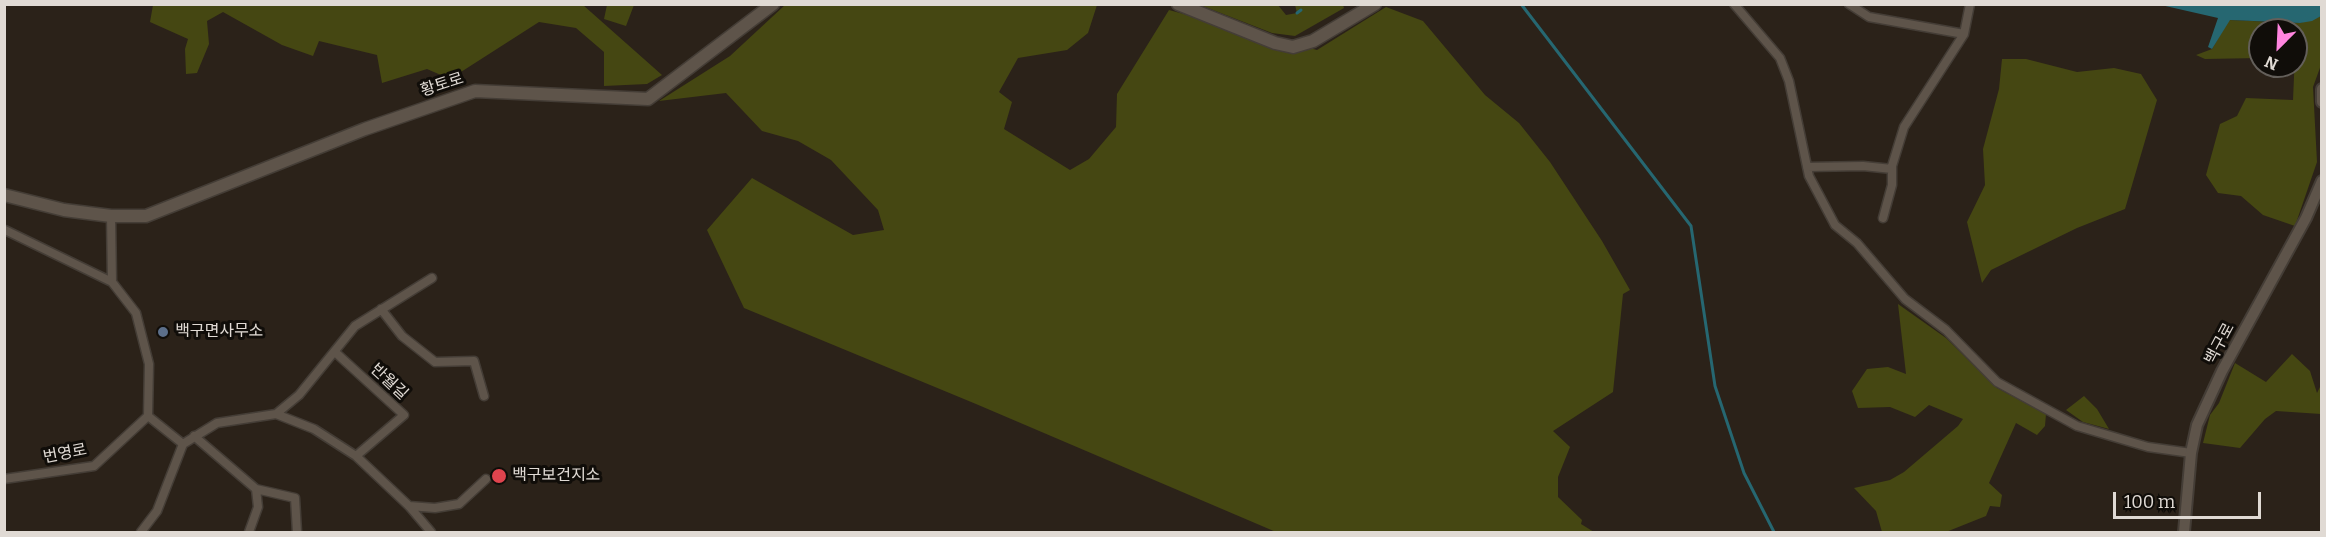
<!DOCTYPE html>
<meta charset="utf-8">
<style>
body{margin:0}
#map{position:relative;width:2326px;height:537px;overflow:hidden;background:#2b2219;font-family:Bitter,serif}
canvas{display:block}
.frame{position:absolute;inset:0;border:6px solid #e0dad4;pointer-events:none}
.north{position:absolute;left:2248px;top:18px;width:60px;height:60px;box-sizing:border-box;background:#100d09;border:2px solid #635f5a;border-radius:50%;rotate:204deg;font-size:16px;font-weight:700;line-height:24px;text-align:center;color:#e0dad4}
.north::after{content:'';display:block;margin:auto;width:21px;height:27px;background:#ff85df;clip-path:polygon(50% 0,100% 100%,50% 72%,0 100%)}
.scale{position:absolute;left:2113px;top:492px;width:148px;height:27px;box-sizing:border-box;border:3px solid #e0dad4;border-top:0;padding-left:8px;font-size:18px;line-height:21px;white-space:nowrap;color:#e0dad4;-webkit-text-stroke:4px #100d09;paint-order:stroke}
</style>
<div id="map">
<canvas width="2326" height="537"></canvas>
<div class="frame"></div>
<div class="north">N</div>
<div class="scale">100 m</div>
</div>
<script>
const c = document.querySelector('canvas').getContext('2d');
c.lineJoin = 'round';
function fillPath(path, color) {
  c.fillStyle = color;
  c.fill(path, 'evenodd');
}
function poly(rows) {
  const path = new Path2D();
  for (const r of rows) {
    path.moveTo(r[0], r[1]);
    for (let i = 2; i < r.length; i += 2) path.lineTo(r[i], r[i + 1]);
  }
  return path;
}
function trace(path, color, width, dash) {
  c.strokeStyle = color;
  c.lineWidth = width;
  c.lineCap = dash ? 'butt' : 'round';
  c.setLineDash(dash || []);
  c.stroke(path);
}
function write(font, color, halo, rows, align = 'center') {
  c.font = font + ' Bitter,"Noto Sans KR",serif';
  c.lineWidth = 6;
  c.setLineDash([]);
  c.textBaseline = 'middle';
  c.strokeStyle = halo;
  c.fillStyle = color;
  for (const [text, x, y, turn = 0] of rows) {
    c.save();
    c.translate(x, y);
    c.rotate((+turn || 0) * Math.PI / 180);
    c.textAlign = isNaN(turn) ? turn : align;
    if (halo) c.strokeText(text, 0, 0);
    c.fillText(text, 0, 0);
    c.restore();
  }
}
fillPath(poly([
 [153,5,583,5,662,75,647,84,604,86,604,52,576,28,539,22,450,79,427,69,382,83,377,55,319,41,313,56,282,45,223,12,207,21,209,44,197,73,186,74,185,49,188,39,150,22],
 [607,5,607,4,648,5,634,5,626,26,604,19],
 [785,5,1097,5,1088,33,1067,50,1018,58,999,92,1012,102,1004,129,1070,170,1089,159,1116,127,1117,94,1169,10,1317,50,1386,7,1423,21,1485,95,1519,123,1550,162,1602,241,1630,290,1623,294,1613,392,1553,431,1570,447,1558,477,1558,497,1582,520,1581,524,1594,532,1276,532,976,404,744,308,707,230,752,178,853,235,884,230,878,210,831,160,798,141,762,131,726,93,659,101,730,56],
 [1200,5,1278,5,1286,15,1297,13,1295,5,1343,5,1344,8,1295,36,1272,33],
 [2321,16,2321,65,2313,87,2317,162,2295,226,2263,215,2241,196,2218,193,2206,175,2220,124,2237,116,2246,98,2293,100,2296,30,2260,30,2260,58,2205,59,2196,55,2212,49,2229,20,2300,23],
 [2002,59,2026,59,2077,72,2114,68,2141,74,2157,100,2125,209,2077,228,1991,270,1982,283,1967,222,1985,185,1983,149,1999,89],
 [1898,304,1946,338,1997,388,2046,414,2045,426,2037,435,2016,423,1989,483,2002,495,2000,507,1990,506,1986,516,1946,532,1882,532,1876,511,1854,488,1890,480,1904,472,1958,426,1963,419,1929,405,1915,417,1890,407,1858,408,1852,391,1867,369,1888,367,1906,374],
 [2292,354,2310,371,2317,393,2321,385,2321,414,2276,411,2265,419,2240,448,2203,443,2210,415,2219,403,2235,363,2266,382],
 [2084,396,2097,409,2109,429,2083,422,2066,410]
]), '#454712');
fillPath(poly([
 [2161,5,2321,5,2321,16,2312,21,2300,23,2230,20,2212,49,2208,47,2218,18]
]), '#266771');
trace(poly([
 [1521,4,1691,226,1715,386,1744,473,1774,532],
 [1297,13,1301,10]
]), '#266771', 3);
const minor = poly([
 [1734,4,1780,58,1789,81,1809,176,1835,225,1857,243,1905,299,1946,330,1997,382,2077,426,2148,447,2191,453],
 [1849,4,1869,17,1964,34],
 [1807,167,1863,166,1892,169],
 [111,216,112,282,136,313,149,364,148,416],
 [1883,218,1892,185,1892,166,1904,127,1964,34,1970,4],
 [5,230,112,282],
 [381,309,402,336,435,362,474,361,484,396],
 [335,352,404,415,356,456],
 [276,414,299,395,355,326,432,278],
 [148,416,183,444],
 [194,436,256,489,258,507,249,532],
 [4,479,94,466,148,416],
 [256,489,295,498,297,532],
 [409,506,435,508,459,504,486,479],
 [141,532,157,511,183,444,217,423,276,414,314,429,356,456,409,506,431,532]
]);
const tertiary = poly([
 [2322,89,2322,102],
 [2184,532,2191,453,2197,425,2222,371,2306,218,2322,181]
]);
const secondary = poly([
 [1178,4,1275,43,1293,47,1313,41,1375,4],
 [4,195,64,210,111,216,146,216,365,129,475,91,648,99,773,4]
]);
trace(minor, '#443d36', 11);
trace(tertiary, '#443d36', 14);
trace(secondary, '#443d36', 15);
trace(minor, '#5e544a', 8);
trace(tertiary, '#5e544a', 10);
trace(secondary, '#5e544a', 12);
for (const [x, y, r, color] of [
 [163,332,6,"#5c6f8a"],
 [499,476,8,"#e0444e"]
]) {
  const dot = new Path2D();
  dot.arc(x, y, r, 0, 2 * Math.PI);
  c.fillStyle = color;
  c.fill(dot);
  trace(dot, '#100d09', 2);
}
write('16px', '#e0dad4', '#100d09', [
 ["황토로",442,85,-18],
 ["백구로",2220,344,-62],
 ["반월길",389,382,43],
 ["번영로",65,454,-11]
]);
write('16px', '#e0dad4', '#100d09', [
 ["백구면사무소",175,332],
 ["백구보건지소",512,476]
], 'left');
</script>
